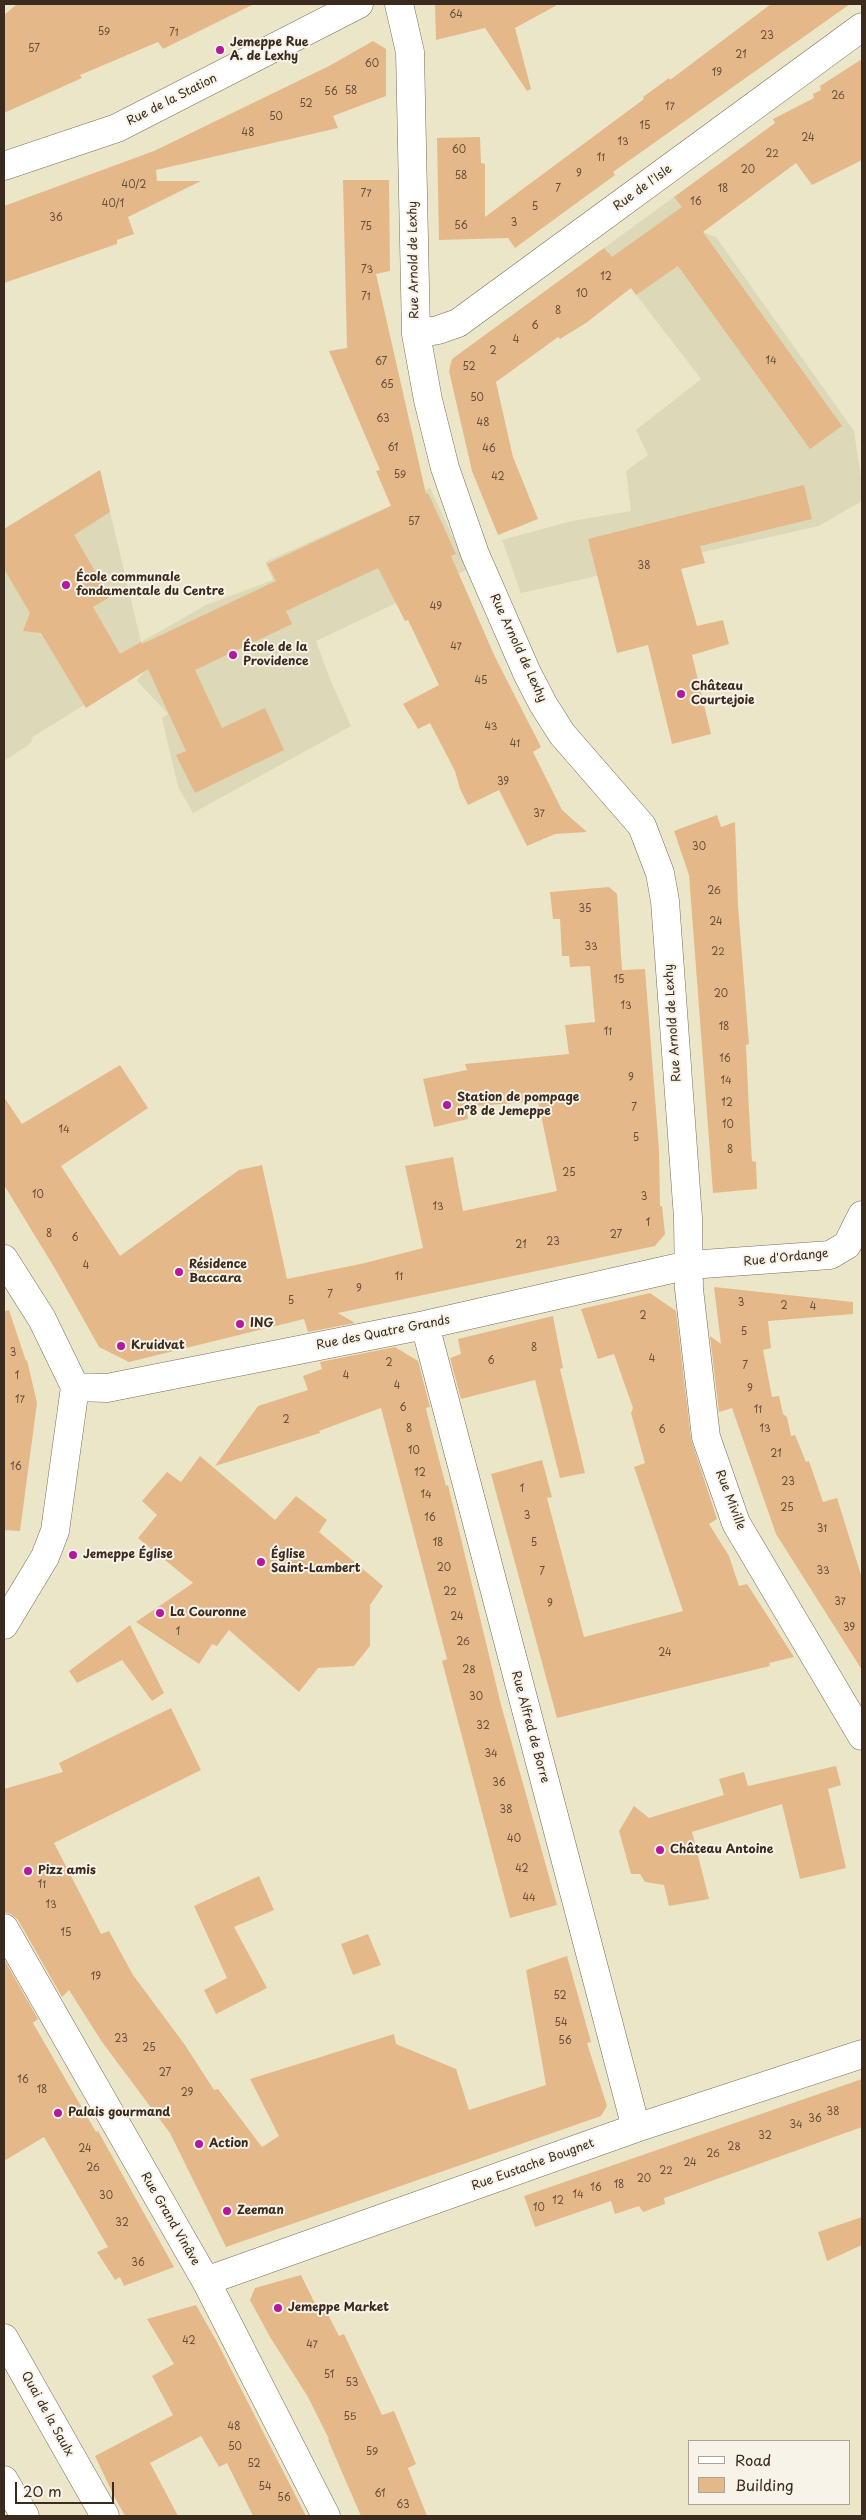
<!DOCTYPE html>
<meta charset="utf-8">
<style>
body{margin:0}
#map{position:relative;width:866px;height:2520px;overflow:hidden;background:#ece6c9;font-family:"Playpen Sans",sans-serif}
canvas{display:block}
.frame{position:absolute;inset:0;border:5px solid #3b2a1e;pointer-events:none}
.legend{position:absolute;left:688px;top:2440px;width:162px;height:65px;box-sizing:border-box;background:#f7f3e8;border:1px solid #aca397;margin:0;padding:6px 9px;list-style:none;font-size:15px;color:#3b2a1e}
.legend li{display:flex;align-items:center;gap:10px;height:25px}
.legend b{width:25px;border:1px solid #aca397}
.scale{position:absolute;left:15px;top:2482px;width:99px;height:22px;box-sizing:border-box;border:2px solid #3b2a1e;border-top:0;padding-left:6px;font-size:15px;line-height:18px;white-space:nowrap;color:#3b2a1e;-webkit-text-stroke:4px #f7f3e8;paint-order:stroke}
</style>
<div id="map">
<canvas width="866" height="2520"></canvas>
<div class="frame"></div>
<ul class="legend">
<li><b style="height:6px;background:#fff"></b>Road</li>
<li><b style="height:14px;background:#e5b88a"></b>Building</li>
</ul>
<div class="scale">20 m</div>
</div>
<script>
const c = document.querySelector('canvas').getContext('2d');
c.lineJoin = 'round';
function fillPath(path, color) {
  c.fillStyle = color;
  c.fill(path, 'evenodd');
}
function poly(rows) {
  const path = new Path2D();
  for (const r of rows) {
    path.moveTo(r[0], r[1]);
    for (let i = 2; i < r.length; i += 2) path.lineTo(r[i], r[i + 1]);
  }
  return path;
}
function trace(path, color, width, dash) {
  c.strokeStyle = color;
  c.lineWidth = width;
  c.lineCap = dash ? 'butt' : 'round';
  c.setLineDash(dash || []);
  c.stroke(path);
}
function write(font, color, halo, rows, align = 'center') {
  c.font = font + ' "Playpen Sans",sans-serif';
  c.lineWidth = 4;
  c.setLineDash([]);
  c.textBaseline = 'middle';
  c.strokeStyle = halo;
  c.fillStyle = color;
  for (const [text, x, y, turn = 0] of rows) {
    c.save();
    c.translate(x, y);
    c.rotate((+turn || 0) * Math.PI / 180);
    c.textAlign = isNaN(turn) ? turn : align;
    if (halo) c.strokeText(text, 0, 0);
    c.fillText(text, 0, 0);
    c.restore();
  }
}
fillPath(poly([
 [674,197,703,232,716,237,854,431,862,484,862,501,819,526,521,593,502,540,572,521,631,511,626,471,648,455,636,430,701,379,631,288,604,248],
 [100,470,141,642,206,605,273,580,265,562,430,488,468,569,316,641,330,679,351,726,193,813,178,787,162,718,168,714,137,681,145,670,86,708,84,705,31,738,32,741,27,746,4,761,4,529]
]), '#ddd8b8');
fillPath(poly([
 [17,4,254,4,163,49,158,42,80,75,82,78,4,113,4,15],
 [435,4,559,4,515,28,531,89,527,91,485,28,436,40],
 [771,4,850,4,613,172,615,175,515,248,508,238,439,240,437,138,480,137,481,163,485,164,485,217,644,99,643,97,669,78,670,80],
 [373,41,386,49,386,96,333,116,338,128,156,170,157,181,201,181,128,217,134,234,117,240,117,244,4,283,4,206,154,151,329,66],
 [862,59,862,160,812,185,796,163,703,232,842,426,810,449,678,266,636,295,631,288,586,323,560,339,558,337,496,382,513,457,538,519,498,535,472,471,449,371,452,359,604,248,612,257,682,207,674,197,775,123,773,119,814,98,813,94,821,90,820,86],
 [343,180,389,180,390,271,376,274,426,494,428,493,456,554,451,556,495,657,541,747,533,752,562,810,587,832,555,834,527,846,499,790,468,805,460,789,455,771,430,723,418,729,403,704,439,685,408,620,405,621,378,568,286,611,292,624,195,670,222,728,265,708,284,750,195,793,176,755,186,751,148,669,86,708,41,633,23,631,30,613,4,569,4,529,100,470,110,512,74,535,110,597,93,607,120,654,141,642,142,644,276,581,267,564,391,506,376,471,380,470,329,351,347,348],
 [804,485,812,519,700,546,705,563,681,569,697,626,723,620,729,644,692,655,711,734,672,744,648,645,617,653,588,539],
 [717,815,721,827,735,822,738,905,749,1044,746,1045,749,1111,752,1161,756,1162,757,1189,713,1193,689,875,674,831],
 [609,887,617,894,622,970,645,969,659,1150,660,1206,662,1206,665,1234,655,1246,338,1313,355,1323,308,1332,304,1319,129,1362,99,1347,57,1272,4,1185,4,1097,22,1124,120,1065,148,1108,61,1166,120,1256,239,1170,262,1165,287,1279,365,1263,423,1248,405,1166,453,1157,463,1211,557,1191,538,1101,466,1107,468,1119,434,1127,423,1079,467,1070,465,1064,569,1054,565,1025,595,1022,590,966,570,967,569,956,562,956,560,919,553,919,550,892],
 [714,1287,853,1302,853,1314,768,1321,771,1348,763,1350,772,1397,779,1396,783,1414,787,1417,791,1436,795,1435,806,1462,809,1461,823,1502,837,1498,862,1578,862,1670,776,1534,732,1408,719,1412,710,1336,721,1344],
 [650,1293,676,1311,691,1439,717,1519,709,1524,729,1556,739,1586,747,1584,794,1657,769,1663,770,1666,557,1718,491,1474,542,1460,552,1497,547,1498,584,1637,683,1611,634,1467,645,1463,631,1413,633,1408,614,1354,598,1359,581,1309],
 [9,1310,26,1361,27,1360,37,1403,20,1531,4,1530,4,1311],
 [553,1316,563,1368,560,1369,585,1473,560,1478,535,1380,461,1399,450,1358,461,1354,458,1339],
 [395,1347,418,1361,430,1407,426,1408,427,1413,446,1486,448,1485,501,1705,557,1905,510,1918,442,1661,447,1659,381,1408,319,1431,320,1433,215,1466,258,1406,308,1390,303,1376,322,1369,320,1362],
 [200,1456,275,1520,296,1496,327,1520,319,1532,383,1586,370,1605,370,1646,354,1666,318,1668,299,1692,229,1630,217,1646,212,1644,199,1664,136,1622,193,1583,138,1538,157,1515,142,1501,167,1472,181,1482],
 [130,1625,164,1693,152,1701,122,1660,77,1683,69,1671],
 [171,1708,201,1770,54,1843,101,1934,109,1931,133,1975,185,2045,214,2090,218,2089,262,2147,279,2136,250,2079,394,2034,396,2044,456,2069,469,2110,546,2085,526,1970,567,1956,591,2042,587,2043,607,2106,601,2116,226,2247,170,2133,102,2042,69,1990,62,1997,18,1920,11,1914,4,1912,4,1789,63,1772,59,1763],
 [836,1766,841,1785,828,1789,846,1868,800,1879,782,1804,692,1832,709,1899,669,1906,664,1885,645,1882,640,1874,631,1874,619,1831,634,1806,649,1818,724,1795,719,1779,744,1772,748,1786],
 [259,1876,274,1910,234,1927,267,1988,216,2014,204,1990,227,1978,194,1906],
 [368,1934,381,1965,353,1975,341,1944],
 [4,1959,38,2019,33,2023,96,2132,98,2131,174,2267,124,2286,120,2277,115,2280,97,2252,108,2247,44,2137,4,2161],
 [862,2079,862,2127,664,2198,665,2204,643,2212,639,2206,615,2214,611,2201,535,2227,524,2196],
 [862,2217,862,2245,827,2261,818,2232],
 [301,2275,319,2312,325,2309,339,2336,344,2334,382,2415,394,2411,416,2464,408,2468,427,2516,361,2516,328,2440,329,2439,308,2397,270,2337,250,2300,255,2288],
 [196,2305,217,2342,306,2516,253,2516,227,2463,219,2467,201,2436,150,2463,178,2516,125,2516,115,2498,95,2456,173,2415,152,2376,174,2364,147,2319]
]), '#e5b88a');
const minor = poly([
 [399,4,410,52,416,334,428,400,445,468,475,554,527,673,543,704,562,734,642,826,660,873,665,901,688,1218,689,1289,706,1437,736,1523,862,1736],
 [4,166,117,128,359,4],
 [416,334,438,330,458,323,862,27],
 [4,1259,42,1319,75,1387],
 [425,1325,636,2128],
 [75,1387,107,1388,425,1325,689,1265,830,1255,847,1245,862,1215],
 [4,1625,45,1557,55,1531,75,1387],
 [4,1928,206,2281,326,2516],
 [206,2281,636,2128,862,2054],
 [4,2338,105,2516]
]);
const major = poly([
 [4,2480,25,2516]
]);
trace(minor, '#796c5a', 29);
trace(major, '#796c5a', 29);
trace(minor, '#fff', 28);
trace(major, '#fff', 28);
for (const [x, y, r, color] of [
 [220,50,5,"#b5179e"],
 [66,585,5,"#b5179e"],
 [233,655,5,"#b5179e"],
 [681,694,5,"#b5179e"],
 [447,1105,5,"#b5179e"],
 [179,1272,5,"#b5179e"],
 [240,1324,5,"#b5179e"],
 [121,1346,5,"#b5179e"],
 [73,1555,5,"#b5179e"],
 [261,1562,5,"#b5179e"],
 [160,1613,5,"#b5179e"],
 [660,1850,5,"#b5179e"],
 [28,1871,5,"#b5179e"],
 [58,2113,5,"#b5179e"],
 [199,2144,5,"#b5179e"],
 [227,2211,5,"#b5179e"],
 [278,2308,5,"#b5179e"]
]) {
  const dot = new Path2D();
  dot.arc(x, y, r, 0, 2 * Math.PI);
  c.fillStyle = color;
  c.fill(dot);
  trace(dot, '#f7f3e8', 2);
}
write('10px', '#664e39', null, [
 ["64",456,15],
 ["59",104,32],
 ["71",174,33],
 ["23",767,36],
 ["57",34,49],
 ["21",741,55],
 ["60",372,64],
 ["19",717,73],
 ["58",351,91],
 ["56",331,92],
 ["26",838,96],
 ["52",306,104],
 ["17",670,107],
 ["50",276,117],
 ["15",645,126],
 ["48",248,133],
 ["24",808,138],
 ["13",623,142],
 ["60",459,150],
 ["22",772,154],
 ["11",601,158],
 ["20",748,170],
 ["9",579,174],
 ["58",461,176],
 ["40/2",134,185],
 ["7",558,189],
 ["18",723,189],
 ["77",366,194],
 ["16",696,202],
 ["40/1",113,204],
 ["5",535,207],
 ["36",56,218],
 ["3",514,223],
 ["56",461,226],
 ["75",366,227],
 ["73",367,270],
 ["12",606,277],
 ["10",582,294],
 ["71",366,297],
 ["8",558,311],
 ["6",535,326],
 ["4",516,340],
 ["2",493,351],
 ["14",771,361],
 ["67",381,362],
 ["52",469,367],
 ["65",387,385],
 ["50",477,398],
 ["63",383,419],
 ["48",483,423],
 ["61",393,448],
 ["46",489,449],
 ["59",400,475],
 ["42",498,477],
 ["57",414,522],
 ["38",644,566],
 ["49",436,607],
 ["47",456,647],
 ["45",481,681],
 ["43",491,727],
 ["41",515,744],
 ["39",503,782],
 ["37",539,814],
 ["30",699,847],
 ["26",714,891],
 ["35",585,909],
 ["24",716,922],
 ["33",591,947],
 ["22",718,952],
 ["15",619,980],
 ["20",721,994],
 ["13",626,1006],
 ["18",724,1027],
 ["11",608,1032],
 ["16",725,1059],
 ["9",631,1078],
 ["14",726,1081],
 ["12",727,1103],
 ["7",634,1108],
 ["10",728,1125],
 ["14",64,1130],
 ["5",636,1138],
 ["8",730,1150],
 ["25",569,1173],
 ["10",38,1195],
 ["3",644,1197],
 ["13",438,1207],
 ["1",648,1223],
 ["8",49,1234],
 ["27",616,1235],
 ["6",75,1238],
 ["23",553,1242],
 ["21",521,1245],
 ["4",86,1266],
 ["11",399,1277],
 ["9",359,1289],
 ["7",330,1295],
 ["5",291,1301],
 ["3",741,1303],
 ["2",784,1306],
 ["4",813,1307],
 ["2",643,1316],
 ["5",744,1332],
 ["8",534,1348],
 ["3",13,1353],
 ["4",652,1359],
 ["6",491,1361],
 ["2",389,1363],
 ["7",745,1366],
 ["1",17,1376],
 ["4",346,1376],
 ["4",397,1386],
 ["9",750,1389],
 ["17",20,1400],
 ["6",403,1408],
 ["11",758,1410],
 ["2",286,1420],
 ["8",409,1429],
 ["13",765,1429],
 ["6",662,1430],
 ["10",414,1451],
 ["21",776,1454],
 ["16",16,1467],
 ["12",420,1473],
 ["23",788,1482],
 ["1",522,1489],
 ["14",426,1495],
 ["25",787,1508],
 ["3",527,1516],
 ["16",430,1518],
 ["31",822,1529],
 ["18",438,1543],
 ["5",534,1543],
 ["20",444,1568],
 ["33",823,1571],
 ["7",542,1572],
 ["22",450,1592],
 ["37",840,1602],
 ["9",550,1604],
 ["24",457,1617],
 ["39",849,1628],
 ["1",178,1632],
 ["26",463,1642],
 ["24",665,1653],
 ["28",469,1670],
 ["30",476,1697],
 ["32",483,1726],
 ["34",491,1754],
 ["36",499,1783],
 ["38",506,1810],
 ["40",514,1839],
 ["42",522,1869],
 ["11",42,1885],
 ["44",529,1898],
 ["13",51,1905],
 ["15",66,1933],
 ["19",96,1977],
 ["52",560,1996],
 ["54",561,2023],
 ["23",121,2039],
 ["56",565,2041],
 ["25",149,2048],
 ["27",165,2073],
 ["16",23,2080],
 ["18",42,2090],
 ["29",187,2093],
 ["38",833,2112],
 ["36",815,2119],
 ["34",796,2125],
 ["32",765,2136],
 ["28",734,2147],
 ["24",85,2149],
 ["26",713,2154],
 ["24",690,2163],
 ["26",93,2168],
 ["22",666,2171],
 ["20",644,2179],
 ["18",619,2185],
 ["16",596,2188],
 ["14",578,2195],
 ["30",106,2196],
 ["12",558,2201],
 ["10",539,2208],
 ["32",122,2223],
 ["36",138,2263],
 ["42",189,2341],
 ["47",312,2345],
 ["51",329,2375],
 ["53",352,2383],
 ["55",350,2417],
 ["48",234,2427],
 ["50",235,2447],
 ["59",372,2452],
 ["52",254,2464],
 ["54",265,2487],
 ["61",380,2494],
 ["56",284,2498],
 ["63",403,2505]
]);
write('bold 12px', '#3b2a1e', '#f7f3e8', [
 ["Jemeppe Rue",230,43],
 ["A. de Lexhy",230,57],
 ["École communale",76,578],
 ["fondamentale du Centre",76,592],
 ["École de la",243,648],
 ["Providence",243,662],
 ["Château",691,687],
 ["Courtejoie",691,701],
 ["Station de pompage",457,1098],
 ["n°8 de Jemeppe",457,1112],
 ["Résidence",189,1265],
 ["Baccara",189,1279],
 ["ING",250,1324],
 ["Kruidvat",131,1346],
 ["Jemeppe Église",83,1555],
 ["Église",271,1555],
 ["Saint-Lambert",271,1569],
 ["La Couronne",170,1613],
 ["Château Antoine",670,1850],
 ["Pizz amis",38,1871],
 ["Palais gourmand",68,2113],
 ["Action",209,2144],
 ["Zeeman",237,2211],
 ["Jemeppe Market",288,2308]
], 'left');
write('12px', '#3b2a1e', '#f7f3e8', [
 ["Rue de la Station",172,100,-27],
 ["Rue de l'Isle",643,188,-36],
 ["Rue Arnold de Lexhy",414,260,-91],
 ["Rue Arnold de Lexhy",518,648,65],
 ["Rue Arnold de Lexhy",673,1023,-94],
 ["Rue d'Ordange",786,1258,-6],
 ["Rue des Quatre Grands",383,1333,-11],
 ["Rue Miville",730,1500,69],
 ["Rue Alfred de Borre",530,1727,75],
 ["Rue Eustache Bougnet",533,2165,-20],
 ["Rue Grand Vinâve",170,2219,60],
 ["Quai de la Saulx",47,2414,61]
]);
</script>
